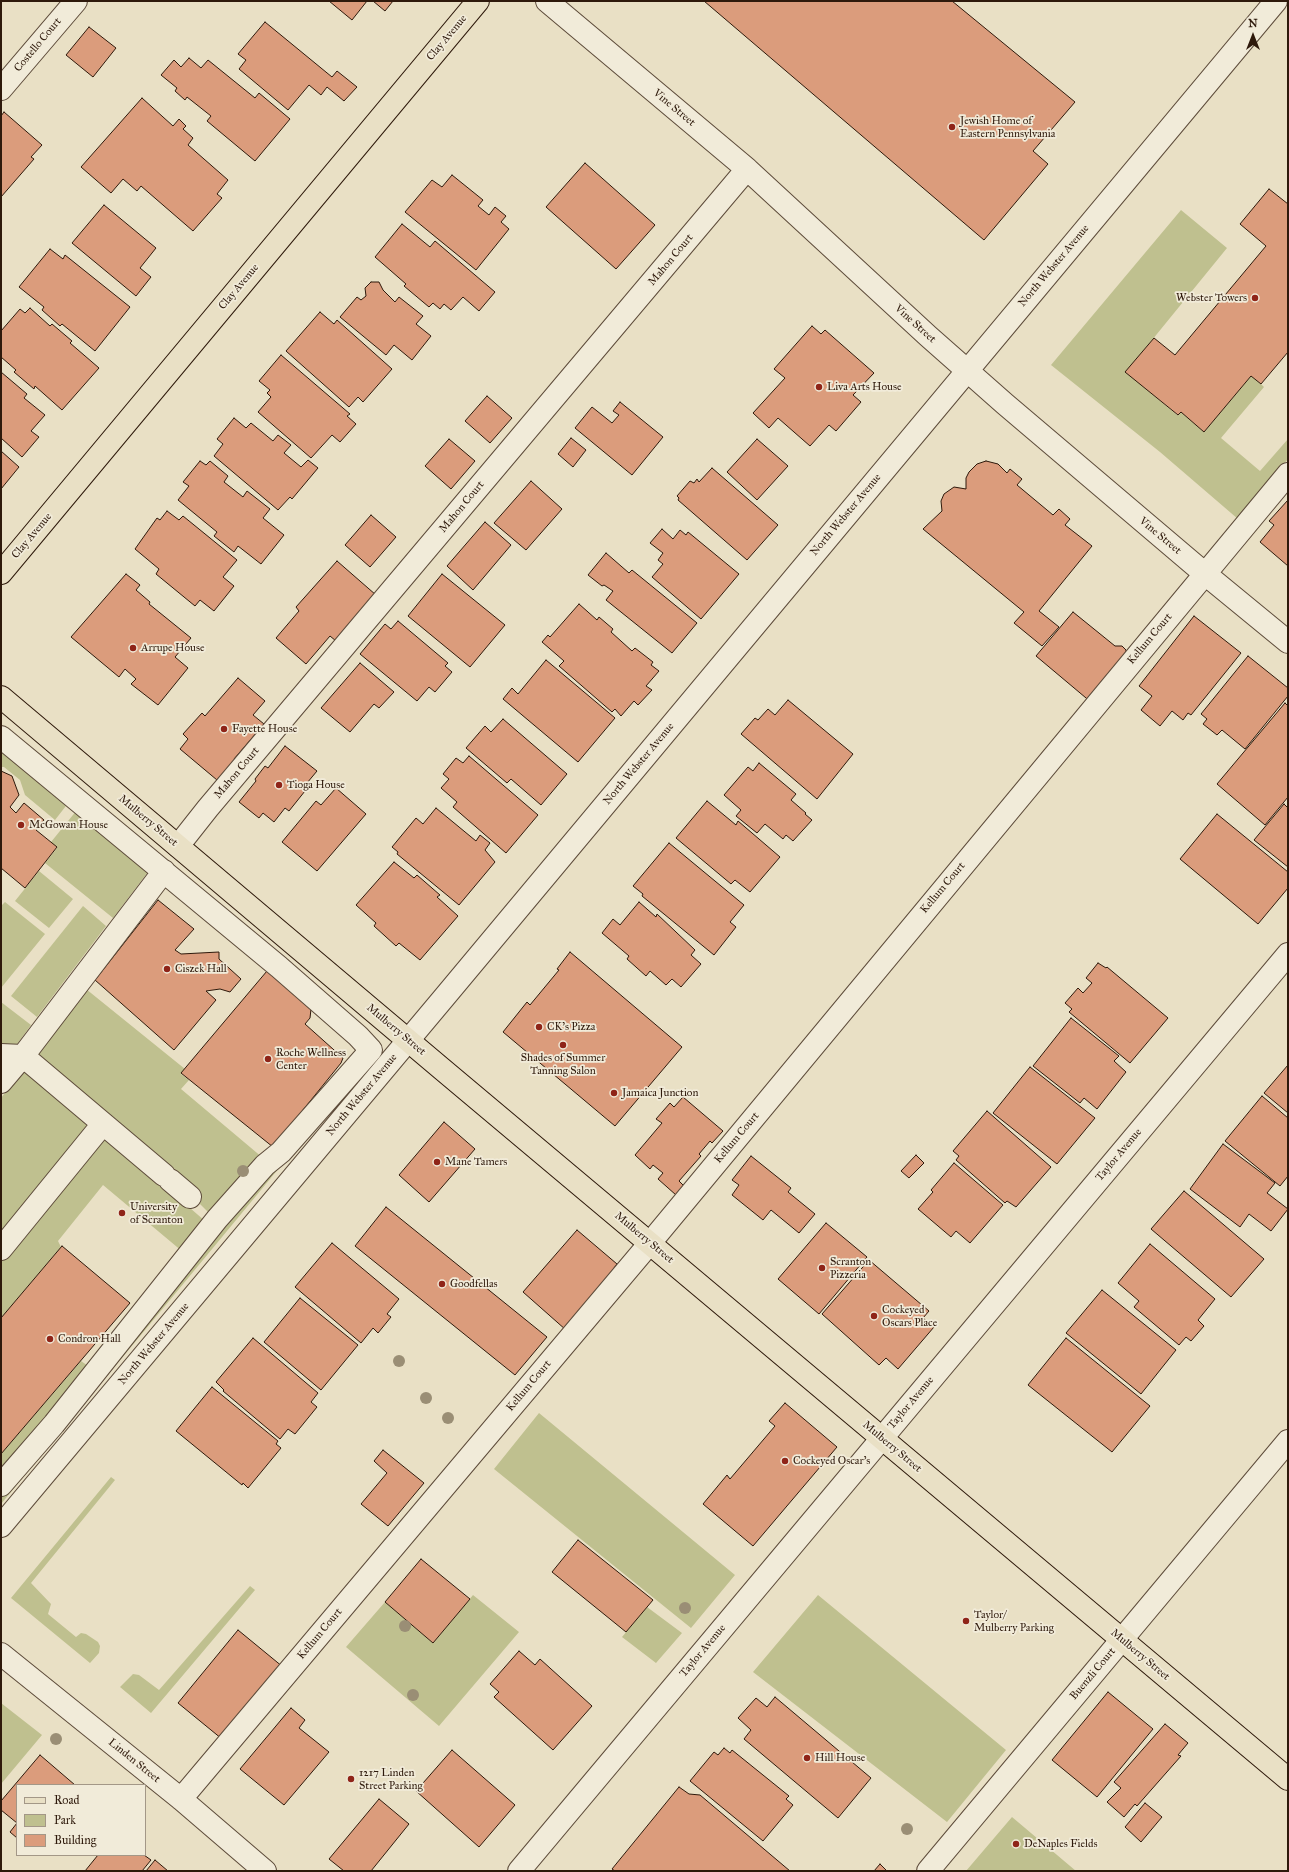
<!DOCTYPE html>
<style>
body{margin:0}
#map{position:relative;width:1289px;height:1872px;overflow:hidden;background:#e9e0c5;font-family:"IM FELL Great Primer",serif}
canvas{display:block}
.frame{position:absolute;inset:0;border:2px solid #2e190b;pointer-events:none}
.legend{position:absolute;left:16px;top:1784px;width:130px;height:72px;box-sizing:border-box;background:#f1ebd9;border:1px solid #a39787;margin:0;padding:5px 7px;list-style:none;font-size:12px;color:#2e190b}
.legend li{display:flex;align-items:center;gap:8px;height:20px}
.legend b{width:20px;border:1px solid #a39787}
.north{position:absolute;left:1233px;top:16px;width:40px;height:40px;-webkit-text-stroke:3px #f1ebd9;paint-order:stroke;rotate:0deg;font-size:11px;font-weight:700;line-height:16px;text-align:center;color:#2e190b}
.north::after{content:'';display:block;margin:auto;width:14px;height:18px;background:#2e190b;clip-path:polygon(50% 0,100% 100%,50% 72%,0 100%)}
</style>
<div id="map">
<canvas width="1289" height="1872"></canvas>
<div class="frame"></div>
<ul class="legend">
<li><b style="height:5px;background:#e9e0c5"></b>Road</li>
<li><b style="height:11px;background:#bfc08f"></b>Park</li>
<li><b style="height:11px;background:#db9c7c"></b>Building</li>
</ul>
<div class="north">N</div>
</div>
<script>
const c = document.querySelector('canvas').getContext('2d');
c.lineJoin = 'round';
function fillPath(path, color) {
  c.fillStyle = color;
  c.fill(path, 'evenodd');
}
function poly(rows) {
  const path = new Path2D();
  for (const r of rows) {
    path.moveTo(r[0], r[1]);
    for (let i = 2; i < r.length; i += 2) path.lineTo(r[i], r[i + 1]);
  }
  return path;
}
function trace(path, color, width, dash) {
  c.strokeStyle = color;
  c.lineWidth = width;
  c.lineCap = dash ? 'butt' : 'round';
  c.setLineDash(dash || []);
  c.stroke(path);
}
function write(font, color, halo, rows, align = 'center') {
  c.font = font + ' "IM FELL Great Primer",serif';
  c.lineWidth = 3.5;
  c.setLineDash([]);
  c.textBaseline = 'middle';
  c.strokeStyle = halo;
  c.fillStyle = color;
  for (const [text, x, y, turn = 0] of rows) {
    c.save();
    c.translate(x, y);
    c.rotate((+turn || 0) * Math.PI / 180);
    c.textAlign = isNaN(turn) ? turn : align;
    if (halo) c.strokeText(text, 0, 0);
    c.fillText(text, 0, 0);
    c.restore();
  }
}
fillPath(poly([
 [1181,210,1227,248,1126,372,1177,415,1181,412,1204,432,1251,376,1261,384,1264,387,1221,438,1260,471,1288,439,1288,459,1238,519,1160,452,1051,365],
 [1,746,69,802,55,820,25,795,20,780,4,767,1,767],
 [77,810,151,868,113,918,45,863,57,848,51,842],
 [39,871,73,899,49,928,15,901],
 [5,902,45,934,1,988,1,906],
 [83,906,106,926,37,1017,11,996],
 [86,989,185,1069,181,1074,189,1080,181,1089,263,1158,213,1217,173,1177,100,1115,1,1240,1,1098],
 [1,1002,31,1025,13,1050,1,1048],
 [106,1135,205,1221,183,1252,103,1185,58,1241,61,1247,1,1318,1,1261,101,1136],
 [299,1144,1,1504,1,1491,198,1254],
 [81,1361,91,1368,1,1474,1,1454],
 [539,1413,735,1575,691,1628,494,1469],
 [111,1477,115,1480,31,1583,51,1604,48,1614,76,1637,81,1633,86,1634,98,1642,100,1646,99,1653,90,1663,11,1598],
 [250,1586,255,1590,151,1713,120,1687,133,1674,139,1675,159,1690],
 [473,1595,519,1632,439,1726,346,1647,385,1602,433,1643],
 [818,1595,1006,1750,947,1822,753,1672],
 [647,1607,682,1633,656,1663,622,1637],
 [1,1703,42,1735,1,1784],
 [1012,1817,1076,1871,966,1871]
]), '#bfc08f');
const building = poly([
 [329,1,367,1,352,20,329,1],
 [373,1,393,1,385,11,373,1],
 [704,1,952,1,1075,102,1033,151,1048,164,984,240,704,1],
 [265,22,332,77,337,71,357,87,344,101,327,87,321,95,309,85,288,110,239,69,246,60,238,54,265,22],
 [89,27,116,48,93,77,66,55,89,27],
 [189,58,201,68,208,60,255,98,259,93,290,119,255,161,207,121,211,116,187,97,185,100,175,91,177,88,161,75,174,60,181,67,189,58],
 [142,98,173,126,179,119,186,126,183,129,193,138,188,145,228,180,217,194,222,198,193,231,141,186,137,191,123,179,111,193,81,167,142,98],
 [4,112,42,145,31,157,34,159,1,197,1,116,4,112],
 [585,163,655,225,616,269,546,207,585,163],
 [452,175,483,200,478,206,489,215,495,207,506,216,501,222,509,229,476,270,405,212,432,180,442,187,452,175],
 [1269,189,1288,204,1288,352,1261,384,1251,376,1204,432,1181,412,1178,415,1125,372,1154,338,1175,355,1266,246,1240,224,1269,189],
 [104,205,156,248,140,268,151,277,136,296,72,243,104,205],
 [402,224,430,247,435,241,495,292,479,311,463,297,451,310,444,304,440,309,433,303,429,307,404,286,406,284,375,257,402,224],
 [50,249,63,259,65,255,130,307,95,351,62,324,60,326,42,310,44,307,19,287,50,249],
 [371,282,379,282,383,290,395,302,399,297,423,316,416,324,431,336,412,360,394,345,386,355,340,317,357,297,361,300,366,296,365,288,371,282],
 [30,308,50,326,52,324,72,341,70,343,99,368,62,410,35,386,34,389,14,372,16,370,1,357,1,331,20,309,25,313,30,308],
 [320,312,334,324,337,320,392,369,363,402,358,397,349,407,286,351,320,312],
 [812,326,821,334,825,330,874,373,853,395,861,402,836,431,829,425,810,446,778,418,769,428,753,413,785,378,774,369,812,326],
 [281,355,350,414,347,416,356,424,340,442,332,435,311,458,258,412,271,397,267,393,270,390,259,381,281,355],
 [1,372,27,394,24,398,45,415,31,431,39,437,22,457,1,438,1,372],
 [487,396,512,418,490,443,465,421,487,396],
 [620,402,663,437,632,475,575,428,592,407,612,423,619,415,613,411,620,402],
 [234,418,246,428,251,423,273,441,278,435,291,445,284,453,301,467,308,460,318,468,292,499,290,497,278,510,214,456,223,444,217,439,234,418],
 [571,438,586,450,573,467,558,454,571,438],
 [449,439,475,461,451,489,425,466,449,439],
 [757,439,788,466,757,500,727,472,757,439],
 [1,451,19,467,1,489,1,451],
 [200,461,206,465,210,461,228,476,224,482,243,497,247,491,270,509,263,518,284,535,261,564,238,546,234,552,214,536,217,532,178,500,189,486,183,482,200,461],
 [986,461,998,464,1007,473,1010,469,1022,479,1017,485,1053,515,1059,509,1070,519,1065,525,1092,546,1039,611,1059,627,1042,646,1014,623,1024,612,923,529,942,511,941,501,944,494,954,487,966,489,966,478,969,472,977,464,986,461],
 [712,468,778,525,747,560,678,500,679,498,677,496,690,481,694,483,697,479,699,482,712,468],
 [531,481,562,509,526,550,494,523,531,481],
 [1288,500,1288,566,1260,542,1274,525,1269,521,1288,500],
 [167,511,179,520,183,516,237,560,223,577,234,586,214,611,200,600,195,606,156,574,159,569,135,549,157,518,160,520,167,511],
 [371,515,396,537,370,567,345,545,371,515],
 [485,522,511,545,473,590,447,566,485,522],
 [662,529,673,539,680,530,686,535,688,532,739,574,701,619,652,577,663,564,658,560,663,553,650,543,662,529],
 [606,553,629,573,632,570,697,623,672,653,606,600,613,591,604,585,602,586,588,575,606,553],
 [337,561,376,595,336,641,330,636,306,664,276,638,299,611,296,607,337,561],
 [126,574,140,585,136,590,150,602,149,604,191,638,175,657,188,668,158,705,131,684,136,679,125,669,119,677,71,637,126,574],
 [442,574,505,625,470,667,408,616,442,574],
 [579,604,597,620,599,617,613,629,611,632,632,651,635,648,653,662,651,665,659,671,646,686,652,690,638,705,634,701,621,716,615,709,612,712,559,666,564,661,542,642,548,635,550,637,579,604],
 [1073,612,1115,646,1122,646,1126,650,1126,652,1092,703,1036,656,1073,612],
 [1194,616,1241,653,1191,715,1188,713,1183,720,1172,711,1160,726,1141,710,1152,696,1139,686,1194,616],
 [398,621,448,663,445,666,452,672,435,692,429,687,417,701,360,654,385,624,391,629,398,621],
 [1248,656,1288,688,1288,696,1245,749,1222,730,1217,735,1203,724,1207,719,1201,714,1248,656],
 [546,660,615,718,578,762,503,699,512,688,518,694,546,660],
 [360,663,394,692,379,708,374,704,350,732,321,708,360,663],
 [238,678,265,701,253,715,264,724,234,759,237,761,228,772,226,770,217,780,180,749,188,739,183,734,202,713,205,716,238,678],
 [788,700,853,754,817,799,741,734,755,718,758,720,768,709,775,715,788,700],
 [1285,703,1288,706,1288,797,1265,825,1217,784,1285,703],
 [503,719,567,774,541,805,511,779,507,783,466,748,485,726,491,732,503,719],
 [285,746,317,771,302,789,305,791,289,811,285,808,274,822,263,813,259,818,239,802,256,781,255,779,265,766,268,768,285,746],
 [469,756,538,815,506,853,453,807,457,802,441,788,449,779,443,774,456,758,463,763,469,756],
 [759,763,796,794,791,800,806,813,805,814,812,820,793,841,786,835,783,839,765,824,757,833,736,816,741,810,724,795,748,767,753,771,759,763],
 [1,771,12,776,19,795,10,807,16,813,24,803,44,820,36,830,57,847,25,888,1,868,1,771],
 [336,788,366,814,317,871,282,842,316,801,321,805,336,788],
 [707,801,736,825,738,821,780,857,750,892,735,880,731,884,676,838,707,801],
 [1284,804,1288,808,1288,867,1254,840,1284,804],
 [436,808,476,841,480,835,490,843,485,850,495,862,459,905,397,854,398,852,392,847,416,818,423,824,436,808],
 [1217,814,1288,872,1288,888,1258,924,1180,859,1217,814],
 [669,843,744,905,730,922,736,927,714,955,642,896,643,894,633,886,669,843],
 [394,862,414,878,417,875,440,895,437,897,458,916,420,960,399,943,396,946,374,926,376,923,356,905,394,862],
 [158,900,194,929,175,950,181,954,219,952,219,959,241,979,230,992,220,989,206,991,216,1000,174,1050,95,980,158,900],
 [639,902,656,917,657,914,695,950,691,955,701,964,681,987,672,979,666,985,650,971,646,976,627,959,629,956,602,933,613,919,620,925,639,902],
 [570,952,682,1047,615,1126,503,1032,527,1002,530,1005,559,970,557,969,570,952],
 [1098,963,1106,968,1107,967,1168,1018,1130,1063,1069,1012,1072,1009,1065,1003,1078,988,1083,993,1092,983,1086,978,1098,963],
 [267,971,311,1009,310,1018,305,1024,343,1058,341,1063,273,1147,181,1073,267,971],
 [1071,1018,1119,1056,1114,1061,1126,1072,1097,1109,1084,1098,1080,1103,1033,1066,1071,1018],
 [1288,1065,1288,1113,1264,1093,1288,1065],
 [1030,1067,1095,1118,1057,1164,993,1113,1030,1067],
 [1262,1096,1288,1118,1288,1176,1280,1186,1225,1141,1262,1096],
 [683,1097,723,1131,712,1143,710,1141,699,1154,701,1156,679,1181,684,1186,676,1195,658,1179,663,1173,653,1165,650,1169,635,1155,662,1123,656,1119,670,1103,674,1107,683,1097],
 [987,1111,1051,1167,1016,1207,1007,1201,1005,1203,956,1160,959,1156,953,1151,987,1111],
 [444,1122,475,1149,429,1202,399,1175,444,1122],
 [1223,1144,1275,1183,1267,1193,1288,1209,1271,1231,1249,1214,1240,1227,1190,1189,1223,1144],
 [916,1155,924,1163,909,1178,901,1171,916,1155],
 [751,1156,791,1188,788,1192,815,1214,799,1233,771,1210,763,1220,732,1195,739,1185,732,1180,751,1156],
 [954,1163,1003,1205,970,1243,956,1231,951,1237,918,1209,933,1192,931,1190,954,1163],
 [1184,1191,1264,1259,1231,1297,1151,1229,1184,1191],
 [386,1207,547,1337,515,1375,355,1246,386,1207],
 [826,1223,867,1257,819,1314,778,1279,826,1223],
 [577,1230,617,1264,614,1268,618,1271,566,1330,523,1292,577,1230],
 [332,1243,399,1299,387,1314,391,1317,378,1333,373,1328,361,1343,295,1287,332,1243],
 [1150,1244,1215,1299,1198,1320,1204,1326,1191,1341,1186,1337,1179,1345,1134,1307,1139,1301,1118,1283,1150,1244],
 [62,1246,130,1303,1,1454,1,1318,62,1246],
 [869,1260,929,1311,923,1318,934,1327,898,1369,886,1358,879,1365,822,1314,869,1260],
 [1102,1290,1176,1350,1141,1394,1066,1333,1102,1290],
 [300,1298,358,1345,321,1390,264,1342,300,1298],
 [253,1338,318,1393,311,1402,317,1407,295,1434,288,1429,280,1439,223,1391,224,1390,216,1382,253,1338],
 [1066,1338,1150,1406,1112,1452,1028,1385,1066,1338],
 [212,1387,278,1441,276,1444,281,1448,248,1488,243,1483,242,1485,176,1431,212,1387],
 [785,1403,837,1447,753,1546,703,1504,727,1475,730,1479,775,1426,769,1421,785,1403],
 [383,1450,424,1483,388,1526,361,1504,387,1473,374,1461,383,1450],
 [578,1540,653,1600,626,1632,552,1572,578,1540],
 [421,1559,470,1599,433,1643,385,1602,421,1559],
 [238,1630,283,1667,222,1739,178,1703,238,1630],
 [519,1651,535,1665,540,1659,592,1706,553,1750,494,1697,499,1692,490,1684,519,1651],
 [1108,1692,1153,1729,1097,1797,1052,1760,1108,1692],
 [775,1697,871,1778,838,1818,744,1739,751,1730,738,1718,756,1698,767,1707,775,1697],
 [291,1708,305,1720,299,1728,329,1752,284,1805,240,1769,291,1708],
 [1165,1724,1188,1743,1178,1755,1181,1756,1137,1806,1135,1804,1124,1817,1107,1802,1121,1788,1114,1782,1165,1724],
 [724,1748,730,1753,732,1750,789,1796,786,1799,793,1805,763,1841,690,1781,714,1752,718,1755,724,1748],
 [452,1750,515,1805,479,1847,416,1791,452,1750],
 [40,1755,75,1785,17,1785,17,1838,10,1832,17,1823,1,1810,1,1801,40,1755],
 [679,1787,689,1794,700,1795,790,1871,615,1871,612,1869,679,1787],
 [379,1799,409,1824,371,1871,344,1871,329,1859,379,1799],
 [1145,1803,1162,1817,1141,1842,1125,1827,1145,1803],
 [98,1855,144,1855,151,1860,142,1871,85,1871,98,1855],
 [155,1860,168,1871,146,1871,155,1860],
 [880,1864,887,1871,874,1871,880,1864]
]);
fillPath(building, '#db9c7c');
trace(building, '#2e190b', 1);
const minor = poly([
 [547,1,747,169,928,336,1005,404,1204,573,1288,642],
 [1,89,76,1],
 [1,737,279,967,358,1036,371,1050,281,1152,265,1165,217,1219,54,1424,1,1485],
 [178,846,208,808,747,169],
 [1,1055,23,1056,164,1175],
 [1,1082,23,1056,164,871],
 [170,1180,190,1197],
 [1,1249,102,1125],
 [1,1526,442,1000,1276,1],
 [1,1654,181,1799,265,1871],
 [181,1799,650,1243,1288,474],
 [519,1871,1288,954],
 [928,1871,1288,1441]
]);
const major = poly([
 [1,573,478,1],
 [1,697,442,1069,1288,1779]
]);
trace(minor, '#5d4b3a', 24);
trace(major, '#2e190b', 24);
trace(minor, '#f1ebd9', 22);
trace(major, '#e9e0c5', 22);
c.fillStyle = '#9a8e75';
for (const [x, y] of [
 [243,1171],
 [399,1361],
 [426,1398],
 [448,1418],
 [685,1608],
 [405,1626],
 [413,1695],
 [56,1739],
 [907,1829]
]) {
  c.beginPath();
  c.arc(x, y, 6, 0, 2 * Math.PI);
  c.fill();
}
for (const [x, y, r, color] of [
 [952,127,4,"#8f2418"],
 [1255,298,4,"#8f2418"],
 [819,387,4,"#8f2418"],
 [133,648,4,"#8f2418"],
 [224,729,4,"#8f2418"],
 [279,785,4,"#8f2418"],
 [21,825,4,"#8f2418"],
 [167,969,4,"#8f2418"],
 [539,1027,4,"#8f2418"],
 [563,1045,4,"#8f2418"],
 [268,1059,4,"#8f2418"],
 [614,1093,4,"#8f2418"],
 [437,1162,4,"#8f2418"],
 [122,1213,4,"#8f2418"],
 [822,1268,4,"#8f2418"],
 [442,1284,4,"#8f2418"],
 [874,1316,4,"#8f2418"],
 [50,1339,4,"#8f2418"],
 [785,1461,4,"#8f2418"],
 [966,1621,4,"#8f2418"],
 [807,1758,4,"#8f2418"],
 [351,1779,4,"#8f2418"],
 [1016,1844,4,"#8f2418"]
]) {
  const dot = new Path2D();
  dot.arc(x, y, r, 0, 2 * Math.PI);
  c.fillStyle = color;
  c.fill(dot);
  trace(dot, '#f1ebd9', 1.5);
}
write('11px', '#2e190b', '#f1ebd9', [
 ["Clay Avenue",447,38,-50],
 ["Costello Court",38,45,-50],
 ["Vine Street",674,108,40],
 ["Mahon Court",671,260,-50],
 ["North Webster Avenue",1054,266,-50],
 ["Clay Avenue",239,287,-50],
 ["Vine Street",915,324,42],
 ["Mahon Court",462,507,-50],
 ["North Webster Avenue",846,515,-50],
 ["Clay Avenue",32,536,-50],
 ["Vine Street",1160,536,40],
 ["Kellum Court",1150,639,-50],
 ["North Webster Avenue",639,764,-50],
 ["Mahon Court",237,773,-50],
 ["Mulberry Street",148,821,40],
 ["Kellum Court",943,888,-50],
 ["Mulberry Street",396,1030,40],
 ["North Webster Avenue",362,1095,-50],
 ["Kellum Court",737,1138,-50],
 ["Taylor Avenue",1119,1155,-50],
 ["Mulberry Street",644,1238,40],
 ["North Webster Avenue",154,1344,-50],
 ["Kellum Court",529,1386,-50],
 ["Taylor Avenue",911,1403,-50],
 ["Mulberry Street",892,1447,40],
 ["Kellum Court",320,1634,-50],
 ["Taylor Avenue",703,1651,-50],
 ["Mulberry Street",1140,1655,40],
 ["Buenzli Court",1093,1674,-50],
 ["Linden Street",134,1761,39]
]);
write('11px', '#2e190b', '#f1ebd9', [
 ["Jewish Home of",960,121],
 ["Eastern Pennsylvania",960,134],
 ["Webster Towers",1247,298,"right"],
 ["Liva Arts House",827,387],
 ["Arrupe House",141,648],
 ["Fayette House",232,729],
 ["Tioga House",287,785],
 ["McGowan House",29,825],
 ["Ciszek Hall",175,969],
 ["CK's Pizza",547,1027],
 ["Roche Wellness",276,1053],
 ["Center",276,1066],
 ["Shades of Summer",563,1058,"center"],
 ["Tanning Salon",563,1071,"center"],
 ["Jamaica Junction",622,1093],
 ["Mane Tamers",445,1162],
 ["University",130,1207],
 ["of Scranton",130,1220],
 ["Scranton",830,1262],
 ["Pizzeria",830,1275],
 ["Goodfellas",450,1284],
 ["Cockeyed",882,1310],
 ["Oscars Place",882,1323],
 ["Condron Hall",58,1339],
 ["Cockeyed Oscar's",793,1461],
 ["Taylor/",974,1615],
 ["Mulberry Parking",974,1628],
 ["Hill House",815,1758],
 ["1217 Linden",359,1773],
 ["Street Parking",359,1786],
 ["DeNaples Fields",1024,1844]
], 'left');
</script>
